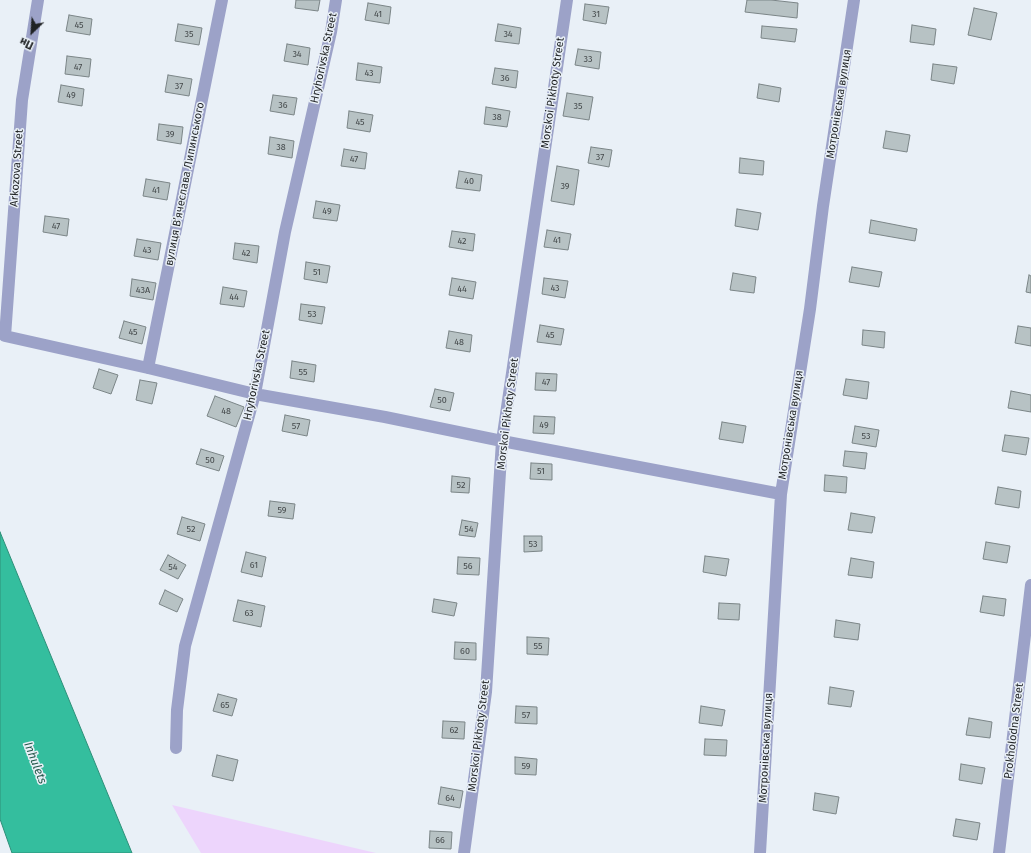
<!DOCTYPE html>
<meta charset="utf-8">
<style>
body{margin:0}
#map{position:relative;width:1031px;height:853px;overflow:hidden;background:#e9f0f7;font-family:"Fira Sans",sans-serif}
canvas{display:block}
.north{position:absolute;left:12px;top:12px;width:40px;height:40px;-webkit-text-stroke:3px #e9f0f7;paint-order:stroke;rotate:205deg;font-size:11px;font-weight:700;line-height:16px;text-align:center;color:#1f2224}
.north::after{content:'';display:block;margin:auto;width:14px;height:18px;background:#1f2224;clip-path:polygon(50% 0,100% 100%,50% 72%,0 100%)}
</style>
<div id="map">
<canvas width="1031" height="853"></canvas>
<div class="north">Пн</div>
</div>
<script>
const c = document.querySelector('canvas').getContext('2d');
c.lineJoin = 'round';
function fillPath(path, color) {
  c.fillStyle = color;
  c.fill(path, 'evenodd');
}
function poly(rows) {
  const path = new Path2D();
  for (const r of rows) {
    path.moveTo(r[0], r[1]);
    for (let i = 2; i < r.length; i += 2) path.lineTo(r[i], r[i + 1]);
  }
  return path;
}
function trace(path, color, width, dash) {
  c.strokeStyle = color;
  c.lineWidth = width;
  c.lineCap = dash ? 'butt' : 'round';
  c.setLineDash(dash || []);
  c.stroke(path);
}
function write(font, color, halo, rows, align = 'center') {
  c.font = font + ' "Fira Sans",sans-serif';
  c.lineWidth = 3;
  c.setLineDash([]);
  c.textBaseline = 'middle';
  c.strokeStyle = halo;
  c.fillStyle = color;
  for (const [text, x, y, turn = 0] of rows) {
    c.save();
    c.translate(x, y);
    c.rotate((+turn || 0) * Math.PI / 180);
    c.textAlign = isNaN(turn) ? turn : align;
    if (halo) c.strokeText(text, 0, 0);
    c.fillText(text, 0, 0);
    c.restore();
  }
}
fillPath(poly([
 [172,805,376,853,201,853]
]), '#edd5fc');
const water = poly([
 [0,532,132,853,12,853,0,819,0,532]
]);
fillPath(water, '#34be9e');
trace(water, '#2e8f79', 1);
const building = poly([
 [296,0,320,0,318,11,295,8,296,0],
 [747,0,771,0,798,3,797,18,745,12,747,0],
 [368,3,391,7,389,24,365,20,368,3],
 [585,4,609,7,606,24,583,20,585,4],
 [974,8,997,13,991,40,968,35,974,8],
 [69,15,92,19,90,35,66,31,69,15],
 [178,24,202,28,199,45,175,41,178,24],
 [498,24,521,28,519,44,495,41,498,24],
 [912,25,936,29,934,45,910,42,912,25],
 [762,26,797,29,795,42,761,38,762,26],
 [287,44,310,48,308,65,284,61,287,44],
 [578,49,601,52,599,69,575,65,578,49],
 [67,56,91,59,89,77,65,74,67,56],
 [358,63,382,67,380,83,356,80,358,63],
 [933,64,957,67,954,84,931,80,933,64],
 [495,68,518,71,516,88,492,84,495,68],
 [168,75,192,79,189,96,165,92,168,75],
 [759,84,781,88,779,102,757,98,759,84],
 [61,85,84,89,82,106,58,102,61,85],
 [567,93,593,97,589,120,563,116,567,93],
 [273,95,297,98,294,115,270,111,273,95],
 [486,107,510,111,507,127,484,124,486,107],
 [349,111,373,115,370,132,347,128,349,111],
 [159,124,183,127,181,144,157,140,159,124],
 [886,131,910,135,907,152,883,148,886,131],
 [270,137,294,141,292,158,268,154,270,137],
 [591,147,612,150,609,167,588,163,591,147],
 [344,149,367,153,365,169,341,166,344,149],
 [740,158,764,161,763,175,739,173,740,158],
 [557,166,579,170,574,205,551,201,557,166],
 [459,171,482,175,480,191,456,188,459,171],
 [146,179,170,183,167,200,143,196,146,179],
 [316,201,340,205,337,221,313,218,316,201],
 [737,209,761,213,758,230,735,226,737,209],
 [45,216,69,219,67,236,43,232,45,216],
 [871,220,917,229,915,241,869,233,871,220],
 [547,230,571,234,568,250,544,247,547,230],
 [452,231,475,234,473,251,449,247,452,231],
 [137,239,161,243,158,260,134,256,137,239],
 [235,243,259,246,257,263,233,259,235,243],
 [306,262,330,266,327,283,304,279,306,262],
 [852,267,882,272,879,287,849,282,852,267],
 [733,273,756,277,754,293,730,290,733,273],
 [1029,275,1031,276,1031,293,1026,292,1029,275],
 [452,278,476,282,473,299,449,295,452,278],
 [544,278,568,281,565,298,542,294,544,278],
 [132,279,156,283,153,300,130,296,132,279],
 [223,287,247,291,244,307,220,304,223,287],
 [301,304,325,307,322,324,299,320,301,304],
 [124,321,146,327,142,344,119,338,124,321],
 [540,325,564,329,561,345,537,342,540,325],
 [1018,326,1031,328,1031,346,1015,343,1018,326],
 [863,330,885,332,884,348,862,345,863,330],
 [449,331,472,335,470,352,446,348,449,331],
 [292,361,316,365,314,382,290,378,292,361],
 [99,369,118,375,111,394,93,388,99,369],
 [536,373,557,374,556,391,535,390,536,373],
 [846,379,869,382,867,399,843,395,846,379],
 [140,380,157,383,152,404,136,400,140,380],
 [435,389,454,393,450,411,430,407,435,389],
 [1011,391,1031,395,1031,412,1008,408,1011,391],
 [215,396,244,407,236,427,207,416,215,396],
 [285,415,310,420,307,436,282,431,285,415],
 [534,416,555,417,554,434,533,433,534,416],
 [722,422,746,426,743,443,719,439,722,422],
 [855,426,879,430,876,447,852,443,855,426],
 [1005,435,1029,438,1026,455,1002,451,1005,435],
 [201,449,224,456,219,471,196,464,201,449],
 [845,451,867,453,865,469,843,466,845,451],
 [531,463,552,464,552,480,530,479,531,463],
 [825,475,847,477,846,493,824,491,825,475],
 [452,476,470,478,469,493,451,492,452,476],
 [998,487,1021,491,1019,508,995,504,998,487],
 [270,501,295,504,293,519,268,516,270,501],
 [851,513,875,517,872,533,848,530,851,513],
 [182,517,205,524,200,541,177,534,182,517],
 [462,520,478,523,475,537,459,535,462,520],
 [524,536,542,536,542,551,524,552,524,536],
 [986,542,1010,546,1007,563,983,559,986,542],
 [246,552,266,557,262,577,241,572,246,552],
 [168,555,186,565,178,579,160,570,168,555],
 [705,556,729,559,726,576,703,572,705,556],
 [458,557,480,558,479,575,457,574,458,557],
 [851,558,874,562,872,578,848,575,851,558],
 [165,590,183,599,177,612,159,604,165,590],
 [983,596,1006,599,1004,616,980,612,983,596],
 [434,599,457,603,454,616,432,612,434,599],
 [238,600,265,606,261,627,233,621,238,600],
 [719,603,740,604,739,620,718,619,719,603],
 [836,620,860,624,858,640,834,637,836,620],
 [527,637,549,638,548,655,527,654,527,637],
 [455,642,476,643,476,660,454,659,455,642],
 [830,687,854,691,851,707,828,704,830,687],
 [218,694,237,699,232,716,213,711,218,694],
 [516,706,537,707,537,724,515,723,516,706],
 [701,706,725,710,722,726,699,723,701,706],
 [969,718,992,722,990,738,966,735,969,718],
 [443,721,465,722,464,739,442,738,443,721],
 [705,739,727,740,726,756,704,755,705,739],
 [217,755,238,760,233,781,212,776,217,755],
 [515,757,537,759,536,775,515,774,515,757],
 [961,764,985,768,982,784,959,780,961,764],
 [441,787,463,791,460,808,438,804,441,787],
 [815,793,839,797,836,814,813,810,815,793],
 [956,819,980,823,977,840,953,836,956,819],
 [430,831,452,832,451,849,429,848,430,831]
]);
fillPath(building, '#b7c2c4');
trace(building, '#7b8587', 1);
trace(poly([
 [38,0,22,100,5,336,148,368,255,394,385,417,502,441,781,494],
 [148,368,222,0],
 [176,748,177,710,185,646,255,394,285,232,331,32,336,0],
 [464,853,486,692,502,441,567,0],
 [760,853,781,494,810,309,823,206,854,0],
 [999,853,1031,585]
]), '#9ca2c8', 12);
write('9px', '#454a4c', null, [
 ["41",378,14],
 ["31",596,14],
 ["45",79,25],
 ["35",189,34],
 ["34",508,34],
 ["34",297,54],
 ["33",588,59],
 ["47",78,67],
 ["43",369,73],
 ["36",505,78],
 ["37",179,86],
 ["49",71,95],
 ["36",283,105],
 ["35",578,106],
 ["38",497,117],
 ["45",360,122],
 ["39",170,134],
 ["38",281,147],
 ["37",600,157],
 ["47",354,159],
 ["40",469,181],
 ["39",565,186],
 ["41",156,190],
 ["49",327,211],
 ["47",56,226],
 ["41",557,240],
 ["42",462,241],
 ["43",147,250],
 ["42",246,253],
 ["51",317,272],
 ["43",555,288],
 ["44",462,289],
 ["43А",143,290],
 ["44",234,297],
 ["53",312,314],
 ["45",133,332],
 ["45",550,335],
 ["48",459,342],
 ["55",303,372],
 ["47",546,382],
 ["50",442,400],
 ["48",226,411],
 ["49",544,425],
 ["57",296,426],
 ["53",866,436],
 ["50",210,460],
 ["51",541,471],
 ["52",461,485],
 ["59",282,510],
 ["52",191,529],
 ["54",469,529],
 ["53",533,544],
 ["61",254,565],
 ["56",468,566],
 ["54",173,567],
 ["63",249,613],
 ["55",538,646],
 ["60",465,651],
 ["65",225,705],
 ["57",526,715],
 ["62",454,730],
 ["59",526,766],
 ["64",450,798],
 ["66",440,840]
]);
write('11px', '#1f2224', '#e9f0f7', [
 ["Hryhorivska Street",324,58,-78],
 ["Morskoi Pikhoty Street",553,93,-82],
 ["Мотронівська вулиця",839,104,-81],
 ["Arkozova Street",17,168,-86],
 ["вулиця В’ячеслава Липинського",185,184,-79],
 ["Hryhorivska Street",257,375,-78],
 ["Morskoi Pikhoty Street",508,414,-83],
 ["Мотронівська вулиця",791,425,-81],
 ["Prokholodna Street",1014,731,-83],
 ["Morskoi Pikhoty Street",479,736,-83],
 ["Мотронівська вулиця",766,748,-87]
]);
write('italic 12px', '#23584a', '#e9f0f7', [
 ["Inhulets",35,763,69]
]);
</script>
